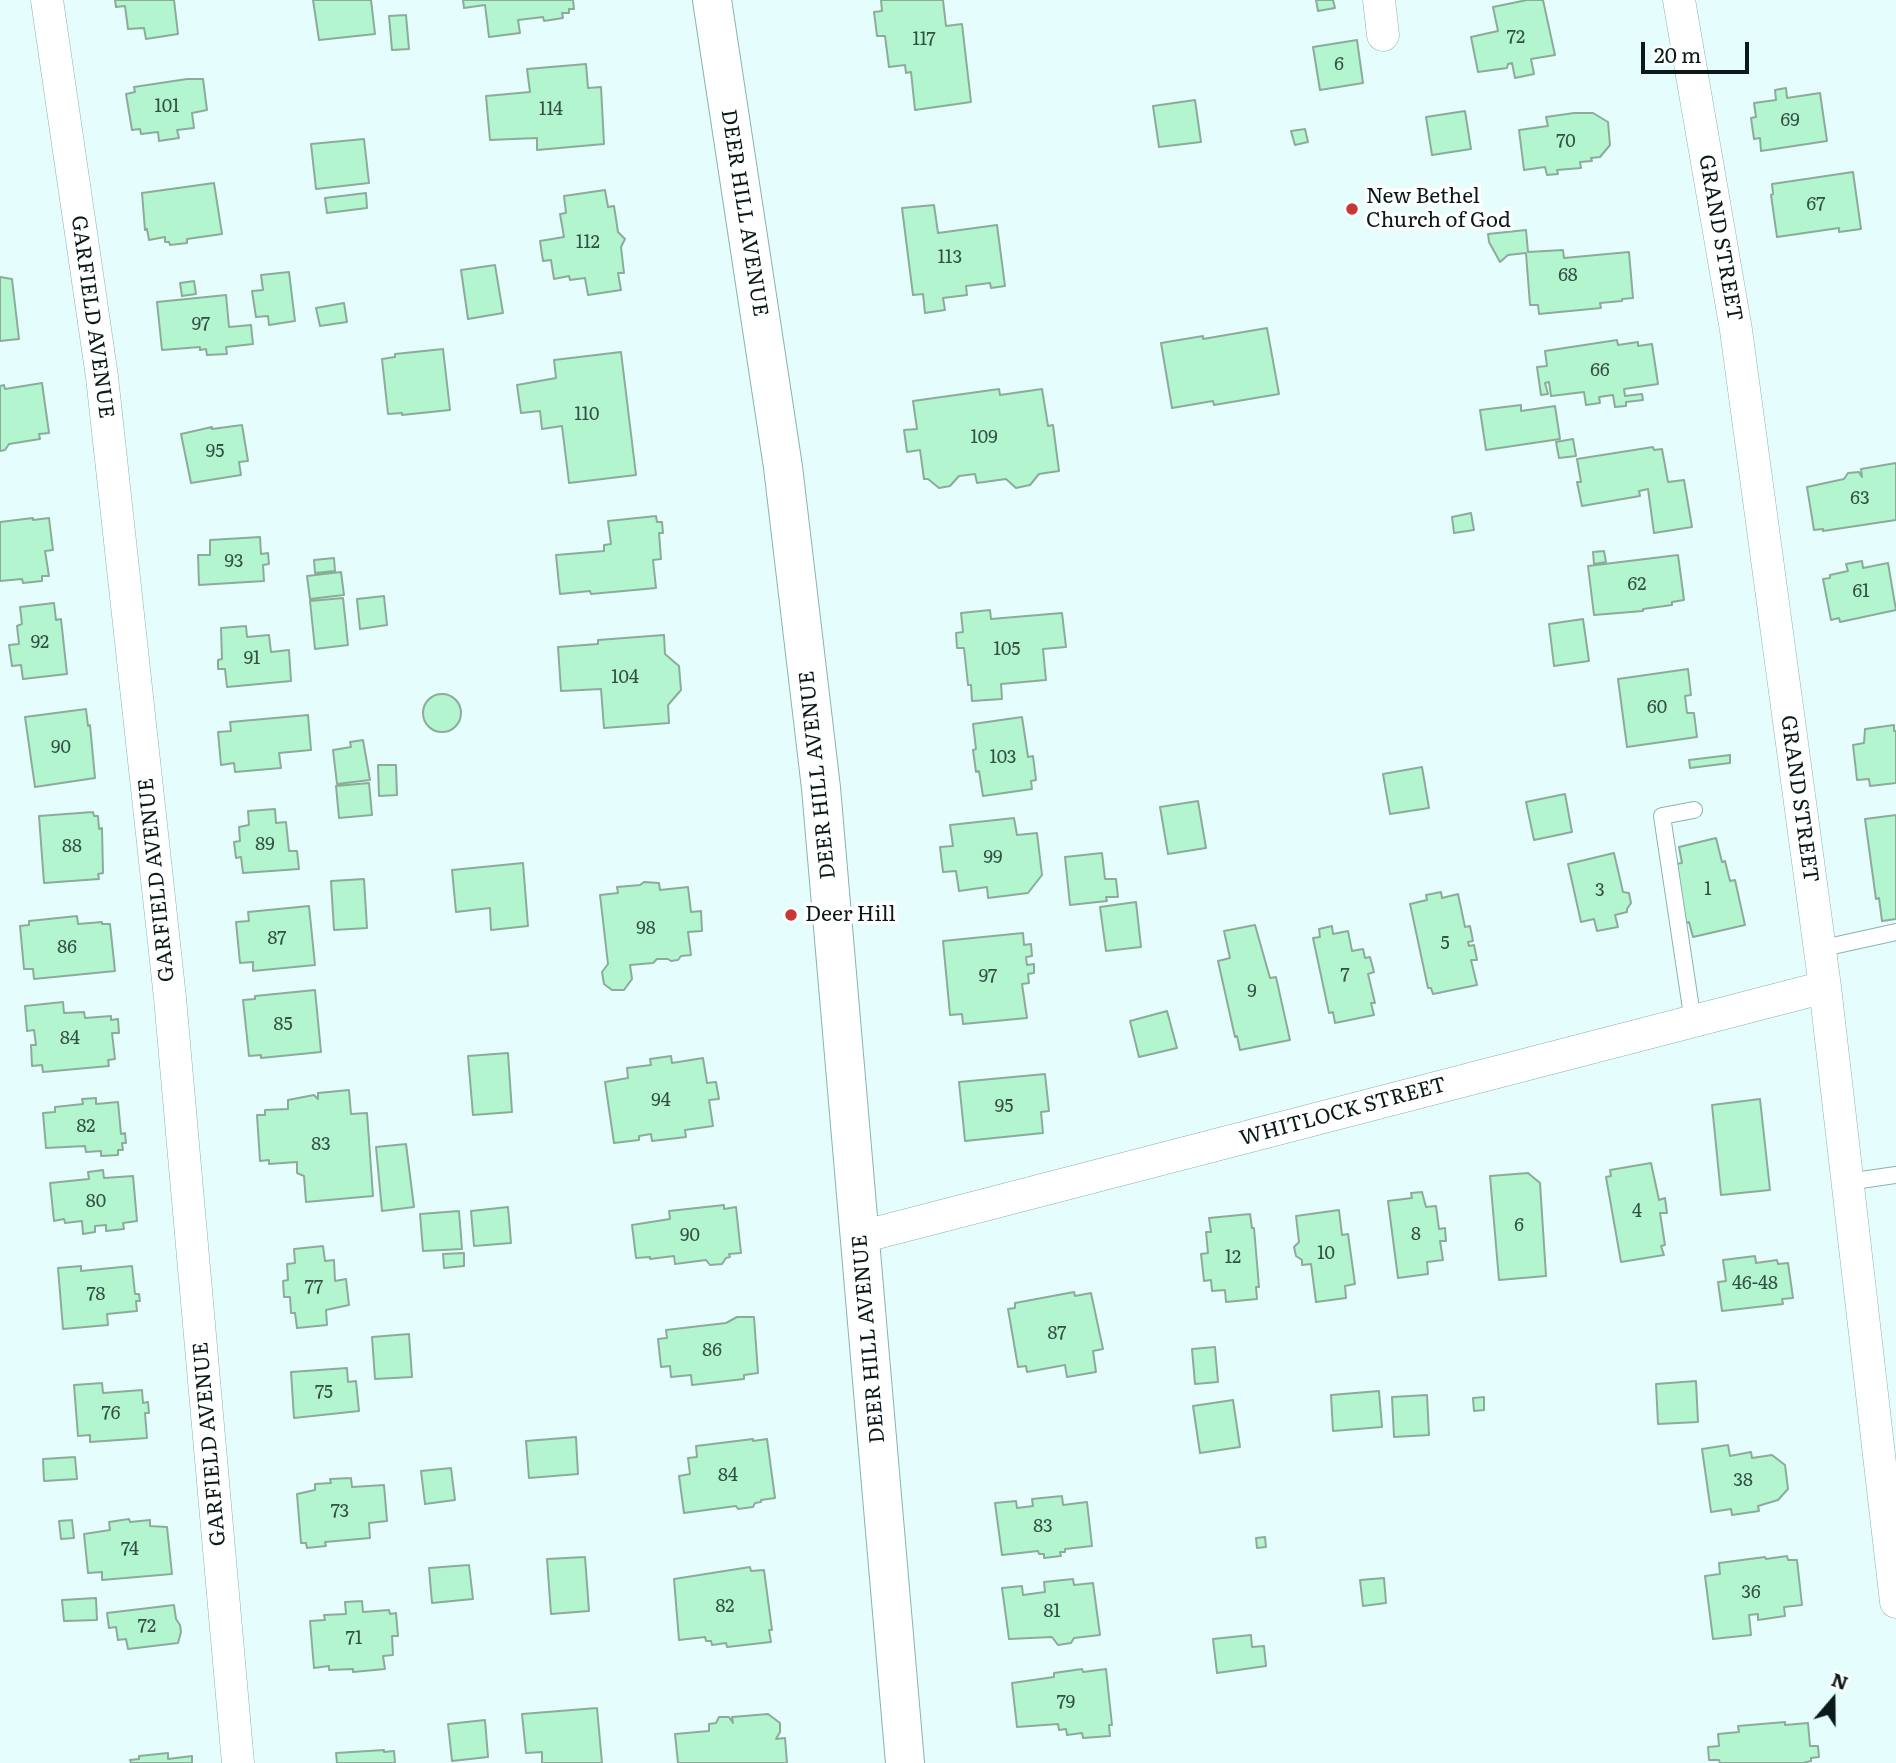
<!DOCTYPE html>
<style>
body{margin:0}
#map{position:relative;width:1896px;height:1763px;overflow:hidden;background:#e5fefd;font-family:Literata,serif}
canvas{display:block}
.north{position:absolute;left:1798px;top:1665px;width:70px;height:70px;-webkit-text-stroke:5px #fff;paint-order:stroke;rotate:20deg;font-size:19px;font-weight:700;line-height:28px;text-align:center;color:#091a19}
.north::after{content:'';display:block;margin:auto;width:24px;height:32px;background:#091a19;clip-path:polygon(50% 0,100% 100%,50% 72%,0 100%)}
.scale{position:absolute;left:1641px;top:42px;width:108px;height:32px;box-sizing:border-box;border:4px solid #091a19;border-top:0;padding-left:9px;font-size:21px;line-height:24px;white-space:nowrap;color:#091a19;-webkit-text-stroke:5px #fff;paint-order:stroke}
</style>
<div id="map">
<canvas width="1896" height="1763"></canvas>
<div class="north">N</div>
<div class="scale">20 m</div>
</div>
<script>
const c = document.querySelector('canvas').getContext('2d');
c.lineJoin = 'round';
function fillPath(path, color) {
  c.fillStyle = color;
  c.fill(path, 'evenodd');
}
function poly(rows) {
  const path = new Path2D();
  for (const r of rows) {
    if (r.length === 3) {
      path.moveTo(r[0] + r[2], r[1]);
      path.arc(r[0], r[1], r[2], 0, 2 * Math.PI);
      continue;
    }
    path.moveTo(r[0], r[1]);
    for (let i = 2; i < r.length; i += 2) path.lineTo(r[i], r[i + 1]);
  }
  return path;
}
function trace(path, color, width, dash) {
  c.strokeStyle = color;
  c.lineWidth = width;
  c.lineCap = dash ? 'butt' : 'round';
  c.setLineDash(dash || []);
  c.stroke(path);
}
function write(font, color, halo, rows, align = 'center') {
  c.font = font + ' Literata,serif';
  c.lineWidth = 7;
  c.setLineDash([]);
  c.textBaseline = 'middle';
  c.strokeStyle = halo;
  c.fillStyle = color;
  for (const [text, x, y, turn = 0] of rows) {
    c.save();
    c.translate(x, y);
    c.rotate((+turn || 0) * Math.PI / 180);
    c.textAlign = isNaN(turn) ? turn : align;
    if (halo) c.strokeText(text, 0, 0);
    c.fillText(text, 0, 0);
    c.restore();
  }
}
const building = poly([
 [115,0,174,0,178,34,146,39,144,28,128,29,125,6,116,7,115,0],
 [313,0,371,0,375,34,319,40,313,0],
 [463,0,573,0,574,9,569,9,569,13,562,13,563,18,544,21,543,17,518,20,520,33,489,37,485,5,464,8,463,0],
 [881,0,943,0,946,26,962,24,971,102,915,110,911,72,906,73,905,65,889,67,885,36,877,36,874,12,882,11,881,0],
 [1316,0,1333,0,1335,8,1318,11,1316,0],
 [1527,0,1543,0,1555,55,1531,59,1534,74,1515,78,1512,63,1508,64,1507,68,1478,72,1471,37,1498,31,1493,7,1527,0],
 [406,15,409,49,392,50,389,16,406,15],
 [1357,40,1363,83,1320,90,1313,47,1357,40],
 [586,64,588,88,601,87,604,144,537,150,537,138,490,140,486,96,530,92,527,69,586,64],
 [187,79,203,79,207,110,192,113,194,128,177,130,179,138,159,141,158,132,141,134,140,129,132,130,126,94,135,92,134,87,187,79],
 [1786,88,1787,98,1820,93,1827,141,1761,151,1760,138,1754,139,1751,118,1756,117,1754,103,1776,100,1775,90,1786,88],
 [1195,100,1201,142,1159,147,1153,106,1195,100],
 [1465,111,1471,149,1432,155,1426,117,1465,111],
 [1574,113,1593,113,1608,122,1610,145,1600,157,1591,158,1592,161,1580,162,1581,168,1557,170,1558,174,1547,175,1545,167,1524,170,1519,130,1548,126,1546,117,1574,113],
 [1305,129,1308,142,1295,145,1291,131,1305,129],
 [364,139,369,183,316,189,311,144,364,139],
 [1853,172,1861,229,1839,232,1839,228,1777,237,1771,195,1773,194,1772,184,1853,172],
 [214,183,222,234,187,239,187,243,170,245,169,242,165,242,165,237,149,240,147,229,145,230,142,193,214,183],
 [605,190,608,207,614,206,618,232,625,239,621,247,624,273,618,273,621,290,588,295,585,278,570,280,569,276,554,279,551,260,543,261,540,241,564,237,560,214,566,213,564,196,605,190],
 [366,193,367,208,327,213,325,198,366,193],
 [934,205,938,233,997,225,1005,286,991,288,990,283,966,286,967,295,943,298,945,310,925,313,923,294,913,295,902,208,934,205],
 [1526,230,1528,252,1563,250,1564,258,1629,252,1633,298,1622,299,1622,301,1600,303,1601,308,1539,314,1538,305,1530,305,1526,253,1508,255,1500,262,1489,242,1488,234,1526,230],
 [495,265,503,313,468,319,461,270,495,265],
 [289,272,295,321,269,325,268,316,256,317,252,291,263,290,261,275,289,272],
 [0,277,12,279,19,339,0,341,0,277],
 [194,281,196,294,182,296,180,283,194,281],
 [226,295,229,327,251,325,253,344,226,347,227,354,207,355,206,349,200,350,200,347,162,350,157,302,226,295],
 [344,303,347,322,320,326,316,308,344,303],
 [1267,328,1279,394,1214,405,1213,401,1172,408,1161,343,1203,336,1203,339,1267,328],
 [1617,340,1618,345,1638,342,1638,346,1652,344,1658,384,1624,389,1625,396,1642,394,1643,400,1626,402,1626,406,1615,407,1613,395,1599,397,1600,403,1586,405,1584,392,1551,396,1549,382,1545,383,1548,394,1541,395,1537,367,1547,366,1545,351,1617,340],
 [443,349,450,410,402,415,402,413,388,414,382,359,395,357,395,354,443,349],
 [621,352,636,475,569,483,562,426,542,429,540,411,521,413,517,385,556,378,554,360,621,352],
 [42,383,49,433,39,434,40,439,9,444,5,450,0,451,0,386,4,385,5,389,42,383],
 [999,389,1000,395,1042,389,1048,426,1053,425,1059,471,1039,474,1030,485,1016,488,1006,479,977,483,975,474,959,476,950,486,939,488,928,479,924,479,920,450,907,452,904,430,917,429,913,401,999,389],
 [1521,405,1521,411,1555,406,1560,439,1486,450,1480,410,1521,405],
 [242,425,248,461,239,462,241,475,191,483,181,434,212,427,212,429,242,425],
 [1573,439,1576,456,1559,458,1556,442,1573,439],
 [1653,447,1654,450,1662,449,1668,482,1684,480,1692,527,1654,533,1648,489,1639,491,1640,496,1582,506,1577,482,1581,482,1577,459,1653,447],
 [1896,463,1896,520,1823,531,1823,529,1814,530,1807,487,1844,479,1848,473,1859,472,1862,477,1861,469,1896,463],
 [1471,513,1474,530,1454,533,1452,517,1471,513],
 [656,516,657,522,662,522,663,533,659,533,661,559,653,560,656,588,591,594,590,591,560,594,556,555,604,551,604,545,611,544,608,521,656,516],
 [33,518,33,520,49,518,53,550,45,551,49,576,42,576,42,581,23,583,22,579,0,581,0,522,33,518],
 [260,537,261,554,268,553,269,564,263,565,264,581,199,585,198,555,210,555,210,540,260,537],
 [1604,551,1606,562,1594,564,1593,552,1604,551],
 [1678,555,1684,600,1672,602,1672,605,1643,609,1643,611,1594,615,1588,566,1678,555],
 [334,558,335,571,315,573,314,560,334,558],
 [1862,561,1863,568,1888,563,1896,610,1840,622,1839,618,1831,620,1823,579,1830,578,1830,575,1848,571,1846,564,1862,561],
 [341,572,344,595,310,599,307,576,341,572],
 [384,596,387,625,360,629,357,599,384,596],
 [343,598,348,645,315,649,310,601,343,598],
 [54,603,56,620,61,619,67,674,23,679,21,665,12,666,9,645,19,644,17,626,22,624,20,607,54,603],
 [990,610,991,619,1062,613,1066,647,1043,649,1046,680,1001,684,1002,699,972,701,971,685,968,685,964,648,957,648,956,633,963,632,961,613,990,610],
 [1583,619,1589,661,1554,666,1549,624,1583,619],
 [246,626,247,637,269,635,271,652,289,650,291,681,227,687,225,669,218,669,218,660,222,659,221,628,246,626],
 [664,635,665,654,679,666,681,690,668,705,669,723,604,728,601,689,561,691,558,647,598,644,598,640,664,635],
 [1688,669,1691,695,1685,696,1687,713,1694,713,1697,737,1627,747,1618,679,1688,669],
 [442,713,19],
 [86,709,88,726,90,725,95,778,35,787,25,717,86,709],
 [308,715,311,750,279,753,281,768,235,772,234,763,221,765,218,732,231,731,230,722,308,715],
 [1022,717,1028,757,1033,756,1036,780,1031,781,1032,789,983,796,979,771,976,772,973,750,976,749,973,724,1022,717],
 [1894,725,1894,731,1896,731,1896,783,1870,786,1869,779,1857,780,1853,745,1864,743,1865,729,1894,725],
 [363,740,370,780,337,784,333,750,351,747,350,742,363,740],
 [1730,755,1730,763,1690,768,1689,760,1730,755],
 [378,765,396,765,397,795,379,796,378,765],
 [1422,767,1429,808,1390,814,1383,774,1422,767],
 [369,783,372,815,339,818,336,786,369,783],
 [1565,794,1572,832,1534,840,1526,802,1565,794],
 [1198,801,1206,848,1168,854,1160,807,1198,801],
 [275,809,276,823,286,822,289,851,297,851,299,869,243,873,241,857,236,858,234,842,240,841,239,827,249,825,248,811,275,809],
 [93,812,94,816,98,816,99,829,102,828,103,873,98,874,99,879,44,883,39,816,93,812],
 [1896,815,1896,919,1882,921,1879,898,1876,899,1865,819,1896,815],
 [1014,818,1017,835,1037,833,1042,875,1028,893,988,898,987,887,959,891,956,871,943,872,940,847,953,846,950,825,1014,818],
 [1716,838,1722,862,1725,861,1730,881,1735,880,1745,925,1693,937,1689,922,1686,923,1676,864,1682,863,1679,847,1716,838],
 [1102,853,1105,879,1116,879,1118,897,1106,897,1107,901,1070,905,1065,857,1102,853],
 [1614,853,1623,892,1629,893,1631,903,1627,909,1627,912,1615,915,1618,927,1597,931,1594,919,1581,922,1568,864,1614,853],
 [523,863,528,926,491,930,490,908,456,912,452,870,523,863],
 [364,879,367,928,334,930,331,881,364,879],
 [644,882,659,883,660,890,688,887,691,912,701,911,702,931,688,932,691,955,681,956,678,960,671,961,668,959,657,959,653,963,630,965,632,979,624,990,612,990,604,984,602,972,608,964,600,895,618,893,617,887,640,885,644,882],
 [1441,892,1442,898,1458,894,1465,927,1470,926,1473,941,1468,942,1469,946,1474,945,1477,960,1471,960,1477,985,1433,994,1431,988,1428,988,1410,904,1427,900,1426,895,1441,892],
 [1136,902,1141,947,1106,951,1100,907,1136,902],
 [309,906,315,965,253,971,253,962,240,963,236,922,249,921,248,912,309,906],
 [77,916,78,924,102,922,102,924,110,924,115,971,34,979,33,969,24,969,20,926,29,925,29,921,77,916],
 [1255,925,1270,978,1276,977,1290,1040,1240,1050,1237,1036,1235,1037,1218,961,1230,958,1224,931,1255,925],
 [1332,926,1333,934,1348,931,1352,951,1363,949,1365,958,1370,957,1374,972,1368,974,1375,1003,1371,1003,1374,1015,1335,1023,1333,1012,1329,1013,1313,938,1320,937,1319,929,1332,926],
 [1023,933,1024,945,1031,944,1032,956,1026,957,1027,965,1034,964,1034,973,1028,974,1029,983,1022,984,1027,1018,963,1024,962,1014,950,1015,943,941,1023,933],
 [315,990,321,1052,261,1058,261,1055,249,1056,243,1000,255,999,255,996,315,990],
 [63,1002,64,1013,84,1012,85,1018,111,1016,111,1020,118,1019,119,1033,112,1033,115,1059,108,1060,109,1066,43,1072,42,1065,32,1066,31,1045,36,1045,34,1030,27,1031,25,1006,63,1002],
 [1167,1011,1177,1048,1139,1057,1130,1021,1167,1011],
 [508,1053,512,1112,473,1115,468,1056,508,1053],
 [671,1056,672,1063,703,1058,707,1083,716,1082,719,1099,709,1100,713,1126,685,1130,686,1137,652,1141,651,1134,639,1136,639,1140,614,1143,605,1082,628,1078,627,1068,651,1065,650,1059,671,1056],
 [1045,1074,1049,1111,1041,1112,1043,1133,965,1141,959,1082,1045,1074],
 [349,1090,351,1114,367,1113,373,1196,306,1202,304,1176,297,1173,297,1162,269,1164,269,1160,260,1161,257,1115,265,1115,265,1110,288,1109,288,1100,314,1095,318,1099,318,1093,349,1090],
 [96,1098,96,1104,118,1102,121,1134,125,1133,126,1143,122,1143,123,1150,118,1150,118,1155,101,1156,101,1151,86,1152,85,1146,46,1148,43,1113,55,1112,55,1107,83,1104,82,1099,96,1098],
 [1760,1099,1770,1190,1721,1195,1712,1105,1760,1099],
 [406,1144,414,1207,382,1211,376,1147,406,1144],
 [1651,1163,1659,1200,1665,1198,1667,1213,1660,1213,1665,1245,1661,1246,1664,1255,1621,1262,1606,1177,1611,1176,1610,1170,1651,1163],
 [103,1170,104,1178,133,1176,137,1221,123,1223,124,1229,106,1231,106,1225,95,1226,95,1232,83,1234,82,1221,65,1223,64,1219,54,1221,50,1183,89,1179,88,1172,103,1170],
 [1528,1173,1540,1183,1546,1276,1499,1280,1490,1176,1528,1173],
 [1422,1192,1426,1207,1436,1206,1439,1229,1445,1228,1446,1241,1440,1241,1443,1260,1427,1262,1428,1274,1398,1278,1388,1201,1412,1198,1411,1193,1422,1192],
 [724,1205,724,1209,736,1207,741,1253,729,1254,730,1257,726,1258,722,1264,710,1265,706,1260,675,1264,674,1256,650,1259,650,1257,636,1258,632,1225,670,1219,669,1211,724,1205],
 [508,1207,511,1243,474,1246,471,1211,508,1207],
 [1339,1210,1342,1235,1348,1234,1355,1284,1345,1286,1346,1298,1316,1302,1311,1264,1302,1265,1302,1260,1296,1256,1294,1247,1299,1242,1296,1216,1339,1210],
 [459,1211,462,1249,423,1251,420,1214,459,1211],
 [1250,1214,1252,1228,1254,1228,1259,1287,1256,1287,1257,1299,1226,1302,1225,1290,1212,1291,1211,1280,1204,1281,1201,1254,1208,1253,1206,1232,1211,1232,1209,1218,1250,1214],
 [323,1246,325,1261,334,1260,335,1281,346,1279,349,1305,326,1310,327,1325,297,1328,295,1313,291,1313,290,1297,284,1297,283,1281,288,1280,287,1264,295,1263,294,1249,323,1246],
 [464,1253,464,1266,444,1268,443,1254,464,1253],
 [1755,1256,1756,1263,1777,1260,1778,1264,1788,1263,1793,1298,1782,1299,1783,1304,1722,1311,1718,1282,1726,1281,1723,1260,1755,1256],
 [81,1266,81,1271,132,1266,135,1294,139,1294,140,1301,136,1301,137,1311,107,1314,108,1325,63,1329,58,1268,81,1266],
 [1074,1292,1075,1296,1091,1293,1103,1349,1093,1351,1096,1372,1067,1377,1065,1365,1027,1372,1026,1366,1018,1367,1008,1309,1015,1308,1015,1303,1074,1292],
 [737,1317,754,1317,758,1373,744,1375,744,1379,692,1385,691,1375,671,1377,670,1366,661,1367,658,1339,667,1338,666,1330,726,1323,737,1317],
 [409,1334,412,1377,375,1379,372,1337,409,1334],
 [1215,1347,1218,1382,1195,1384,1192,1349,1215,1347],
 [347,1368,348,1382,356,1381,359,1411,294,1418,291,1372,347,1368],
 [1696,1381,1698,1422,1658,1424,1656,1384,1696,1381],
 [102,1383,103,1393,142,1390,143,1403,148,1402,149,1413,145,1413,147,1438,90,1442,90,1435,78,1436,74,1385,102,1383],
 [1379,1391,1382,1427,1333,1431,1331,1395,1379,1391],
 [1427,1395,1429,1435,1394,1437,1392,1397,1427,1395],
 [1484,1397,1484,1410,1474,1411,1473,1398,1484,1397],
 [1233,1400,1240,1447,1200,1453,1193,1406,1233,1400],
 [576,1437,578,1474,529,1478,526,1441,576,1437],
 [753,1439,753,1441,767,1439,775,1498,761,1500,761,1502,755,1503,753,1507,738,1509,736,1506,684,1513,679,1476,690,1474,688,1458,697,1457,696,1446,753,1439],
 [1728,1445,1730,1456,1751,1452,1752,1458,1772,1455,1785,1465,1788,1489,1778,1500,1758,1506,1759,1511,1732,1515,1731,1509,1711,1512,1702,1449,1728,1445],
 [75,1457,77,1479,44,1481,43,1459,75,1457],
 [451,1468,455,1500,425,1504,421,1471,451,1468],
 [351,1478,352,1487,384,1485,387,1521,369,1523,370,1538,325,1542,326,1546,307,1548,306,1543,301,1543,297,1494,315,1490,315,1484,331,1483,330,1479,351,1478],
 [1062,1496,1063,1505,1087,1502,1092,1546,1065,1549,1065,1552,1060,1552,1061,1556,1044,1558,1044,1554,1039,1554,1038,1551,1002,1555,995,1503,1016,1501,1017,1508,1033,1506,1032,1499,1062,1496],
 [129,1519,130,1522,150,1520,150,1526,167,1527,172,1574,102,1580,102,1572,88,1573,84,1534,110,1530,109,1522,129,1519],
 [72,1520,74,1538,61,1539,59,1521,72,1520],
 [1265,1537,1266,1547,1257,1548,1256,1538,1265,1537],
 [1787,1556,1788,1560,1797,1560,1802,1605,1784,1607,1785,1616,1758,1620,1758,1614,1749,1615,1751,1635,1713,1639,1705,1576,1720,1574,1719,1563,1765,1557,1766,1559,1787,1556],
 [585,1557,589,1611,551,1614,547,1559,585,1557],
 [469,1565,473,1599,432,1603,429,1568,469,1565],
 [750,1567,751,1571,764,1570,772,1630,769,1630,771,1642,727,1647,726,1643,712,1645,711,1641,706,1641,705,1637,679,1640,674,1579,750,1567],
 [1384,1578,1386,1603,1363,1606,1360,1580,1384,1578],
 [1073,1579,1074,1585,1093,1583,1100,1635,1074,1638,1071,1643,1058,1645,1052,1637,1009,1639,1002,1588,1022,1586,1023,1595,1045,1592,1044,1582,1073,1579],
 [96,1598,97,1620,64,1621,62,1600,96,1598],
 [362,1601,363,1612,389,1610,390,1614,396,1613,398,1636,392,1636,393,1655,383,1656,385,1669,353,1672,353,1669,329,1670,329,1666,314,1668,310,1621,325,1620,324,1615,346,1614,345,1602,362,1601],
 [174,1605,176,1619,180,1625,181,1632,178,1643,128,1649,126,1639,118,1640,116,1627,109,1628,107,1613,174,1605],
 [1251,1635,1252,1647,1264,1646,1266,1666,1217,1673,1213,1639,1251,1635],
 [1082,1669,1083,1672,1106,1669,1112,1725,1109,1725,1110,1736,1083,1738,1082,1733,1067,1735,1066,1729,1059,1730,1058,1724,1017,1727,1012,1683,1054,1677,1054,1673,1082,1669],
 [597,1708,602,1763,542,1763,542,1752,526,1753,522,1714,597,1708],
 [768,1714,780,1723,780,1732,776,1739,785,1738,787,1763,678,1763,675,1734,709,1731,709,1724,716,1723,719,1717,729,1717,733,1723,732,1717,768,1714],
 [485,1720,488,1757,452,1761,448,1724,485,1720],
 [1785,1722,1785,1725,1808,1723,1810,1746,1818,1746,1819,1757,1811,1758,1811,1761,1803,1763,1720,1763,1719,1760,1709,1760,1708,1747,1719,1746,1718,1734,1739,1732,1738,1726,1785,1722],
 [384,1750,384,1752,394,1751,395,1763,337,1763,336,1753,384,1750],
 [168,1753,168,1759,192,1756,192,1763,131,1763,130,1760,139,1759,139,1756,168,1753]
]);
fillPath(building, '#b3f5cf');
trace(building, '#8cac99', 2);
const lane = poly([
 [1819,949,1896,932],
 [1693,1022,1662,816,1694,810],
 [1847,1182,1896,1175]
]);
const street = poly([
 [47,0,102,377,170,998,238,1763],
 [1379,0,1383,35],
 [1679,0,1736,330,1825,987,1896,1602],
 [861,1237,1825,987]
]);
const secondary = poly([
 [712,0,783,467,821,788,905,1763]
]);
trace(lane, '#89b2af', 18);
trace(street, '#89b2af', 33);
trace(secondary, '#89b2af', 40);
trace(lane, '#fff', 16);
trace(street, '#fff', 32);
trace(secondary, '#fff', 38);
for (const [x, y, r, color] of [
 [1352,209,7,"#c73834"],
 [791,915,7,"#c73834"]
]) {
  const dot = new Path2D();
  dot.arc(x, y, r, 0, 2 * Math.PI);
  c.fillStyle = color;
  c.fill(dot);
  trace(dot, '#fff', 2.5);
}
write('18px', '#345146', null, [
 ["72",1516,38],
 ["117",924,40],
 ["6",1339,65],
 ["101",167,107],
 ["114",551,110],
 ["69",1790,121],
 ["70",1566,142],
 ["67",1816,205],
 ["112",588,243],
 ["113",950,258],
 ["68",1568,276],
 ["97",201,325],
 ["66",1600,371],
 ["110",587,415],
 ["109",984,438],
 ["95",215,452],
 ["63",1860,499],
 ["93",234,562],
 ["62",1637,585],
 ["61",1861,592],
 ["92",40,643],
 ["105",1007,650],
 ["91",252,659],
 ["104",625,678],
 ["60",1657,708],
 ["90",61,748],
 ["103",1003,758],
 ["89",265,845],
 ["88",72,847],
 ["99",993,858],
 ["1",1708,890],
 ["3",1600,891],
 ["98",646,929],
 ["87",277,939],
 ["5",1445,944],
 ["86",67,948],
 ["7",1345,976],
 ["97",988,977],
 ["9",1252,992],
 ["85",283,1025],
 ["84",70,1039],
 ["94",661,1101],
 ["95",1004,1107],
 ["82",86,1127],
 ["83",321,1145],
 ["80",96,1202],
 ["4",1637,1212],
 ["6",1519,1226],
 ["8",1416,1235],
 ["90",690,1236],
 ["10",1326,1254],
 ["12",1233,1258],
 ["46-48",1755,1284],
 ["77",314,1288],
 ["78",96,1295],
 ["87",1057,1334],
 ["86",712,1351],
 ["75",324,1393],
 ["76",111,1414],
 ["84",728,1476],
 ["38",1743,1481],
 ["73",340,1512],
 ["83",1043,1527],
 ["74",130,1550],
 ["36",1751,1593],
 ["82",725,1607],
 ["81",1052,1612],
 ["72",147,1627],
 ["71",354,1639],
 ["79",1066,1703]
]);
write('21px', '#091a19', '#fff', [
 ["New Bethel",1366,197],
 ["Church of God",1366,221],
 ["Deer Hill",805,915]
], 'left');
write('21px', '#091a19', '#fff', [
 ["DEER HILL AVENUE",744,213,81],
 ["GRAND STREET",1720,238,80],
 ["GARFIELD AVENUE",92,317,82],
 ["DEER HILL AVENUE",818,775,-96],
 ["GRAND STREET",1799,799,82],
 ["GARFIELD AVENUE",157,880,-96],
 ["WHITLOCK STREET",1343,1112,-15],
 ["DEER HILL AVENUE",869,1339,-95],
 ["GARFIELD AVENUE",210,1444,-95]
]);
</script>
